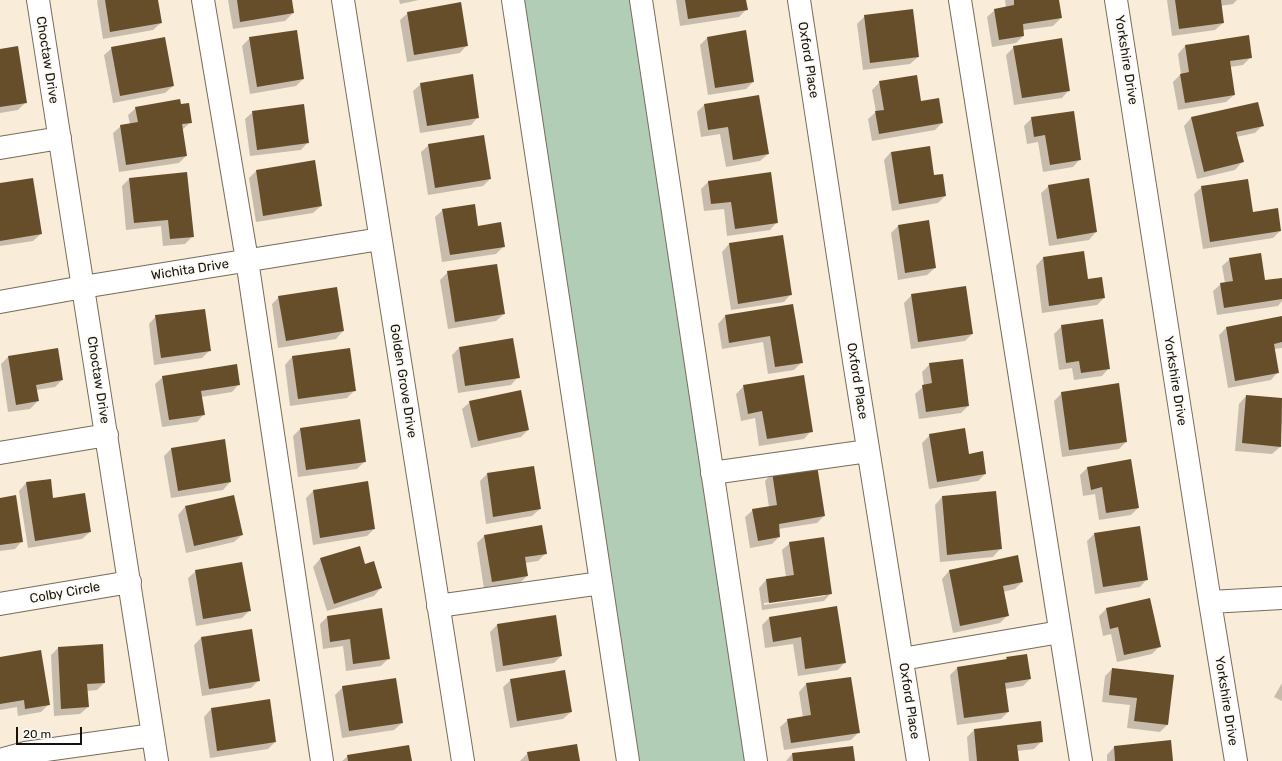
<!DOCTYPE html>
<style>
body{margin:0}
#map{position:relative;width:1282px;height:761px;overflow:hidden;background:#f9ecd8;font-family:Rubik,sans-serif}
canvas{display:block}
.scale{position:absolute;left:16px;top:727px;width:66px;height:18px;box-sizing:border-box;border:2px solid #17130c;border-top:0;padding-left:5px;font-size:12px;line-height:14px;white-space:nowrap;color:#17130c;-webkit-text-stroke:3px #fdfaf6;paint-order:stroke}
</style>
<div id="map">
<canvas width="1282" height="761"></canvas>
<div class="scale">20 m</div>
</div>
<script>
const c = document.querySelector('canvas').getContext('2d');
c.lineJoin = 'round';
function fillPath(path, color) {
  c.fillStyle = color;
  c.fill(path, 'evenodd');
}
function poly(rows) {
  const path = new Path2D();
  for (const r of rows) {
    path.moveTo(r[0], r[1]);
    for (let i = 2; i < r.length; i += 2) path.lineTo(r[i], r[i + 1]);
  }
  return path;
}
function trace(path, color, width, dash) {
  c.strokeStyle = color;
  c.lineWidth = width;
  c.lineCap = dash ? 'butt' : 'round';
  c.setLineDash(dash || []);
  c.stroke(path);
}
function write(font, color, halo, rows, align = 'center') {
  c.font = font + ' Rubik,sans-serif';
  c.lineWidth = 4;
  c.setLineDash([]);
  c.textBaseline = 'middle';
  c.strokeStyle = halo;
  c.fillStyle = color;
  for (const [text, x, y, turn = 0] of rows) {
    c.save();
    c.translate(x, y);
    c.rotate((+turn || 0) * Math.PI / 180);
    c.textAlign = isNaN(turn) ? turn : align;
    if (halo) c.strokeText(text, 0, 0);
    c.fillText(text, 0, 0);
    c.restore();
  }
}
fillPath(poly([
 [513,0,641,0,756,761,628,761]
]), '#b2cdb5');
fillPath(poly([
 [98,0,157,0,161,23,153,30,103,39,97,1],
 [228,0,291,0,293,13,285,21,233,29],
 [399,0,419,0,400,4],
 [676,0,745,0,747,9,739,17,680,26],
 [1005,0,1058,0,1061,18,1053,26,1023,30,1023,36,1016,43,992,47,987,17,995,10,1006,8],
 [1167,0,1237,0,1233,4,1220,6,1223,23,1215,30,1172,36],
 [408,13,467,45,460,53,407,62,400,20],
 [865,16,918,57,910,64,863,70,857,24],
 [250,38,303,79,296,86,250,94,242,46],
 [707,38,753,82,746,89,708,95,700,45],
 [1185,46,1251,57,1243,65,1230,67,1234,95,1226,102,1178,110,1173,82,1181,74,1178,54],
 [1014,47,1069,90,1062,98,1014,105,1006,55],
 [112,48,173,86,165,93,113,103,104,55],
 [0,50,26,102,18,110,0,113],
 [880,82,920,102,942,123,935,130,872,141,868,119,876,112,872,90],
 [421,84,478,117,471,125,420,133,413,91],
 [758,96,768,154,760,161,726,167,720,134,701,137,697,112,704,105],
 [180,105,191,122,182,130,186,156,179,163,119,172,113,133,121,126,130,124,128,115,136,108],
 [253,112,308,142,301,150,250,156,245,119],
 [1032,118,1080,159,1073,167,1043,172,1038,142,1027,144,1024,126],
 [1191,118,1263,125,1255,133,1236,137,1242,162,1235,170,1197,179,1184,126],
 [429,145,490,179,483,186,428,195,421,152],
 [891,152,934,176,945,196,938,203,892,211,884,160],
 [256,171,321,206,313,213,256,222,249,178],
 [129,179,193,236,185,244,163,246,161,226,126,230,122,186],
 [708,182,777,222,770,230,727,236,724,209,704,211,701,189],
 [0,184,41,234,33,241,0,246],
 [1049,186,1096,232,1089,240,1049,246,1041,193],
 [1202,187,1253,213,1280,231,1273,238,1203,249,1194,194],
 [443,210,477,227,504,246,496,254,442,262,435,217],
 [898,226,935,268,927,275,898,280,891,233],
 [782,236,791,294,784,302,731,310,722,252,729,244],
 [1083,252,1087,280,1104,298,1097,305,1042,313,1036,266,1043,258],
 [1230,259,1264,282,1282,279,1282,301,1278,306,1217,315,1213,291,1221,284,1225,283,1222,266],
 [448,272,504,314,496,321,448,329,440,280],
 [912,295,972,334,965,341,911,349,904,303],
 [279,297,343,331,336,339,278,348,272,304],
 [792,305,802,362,794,370,768,374,763,342,722,349,718,324,725,316],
 [156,316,209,351,202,358,154,365,149,324],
 [1282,317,1282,348,1274,349,1278,372,1271,380,1228,388,1219,335,1226,328],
 [1062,326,1109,368,1102,376,1074,380,1072,368,1059,370,1054,334],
 [512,339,518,377,511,385,458,393,452,355,459,348],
 [8,357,62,380,55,387,36,390,38,401,30,409,8,412,1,364],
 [292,357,355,390,347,398,290,406,285,365],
 [930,364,968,406,961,413,919,419,915,394,924,386,922,372],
 [163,377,239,384,232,392,201,397,204,414,197,422,162,427,155,384],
 [744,386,811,431,804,439,759,446,755,418,741,421,736,394],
 [1062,393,1126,442,1119,449,1062,457,1054,401],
 [1246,396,1282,399,1282,422,1280,447,1272,454,1235,451,1239,404],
 [470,402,528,430,521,437,471,448,462,409],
 [300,429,365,461,357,469,298,477,293,436],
 [930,435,968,455,985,474,978,481,929,489,922,443],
 [172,448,230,482,223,490,171,498,164,456],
 [1087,468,1138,508,1131,515,1099,520,1095,494,1083,496,1080,475],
 [772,473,824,516,817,523,778,529,779,537,772,544,750,548,745,517,753,510,769,507,765,481],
 [487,474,540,509,532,516,486,524,480,481],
 [26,483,52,499,90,532,82,539,28,548,19,491],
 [313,491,374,529,367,536,313,545,306,498],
 [942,497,1000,549,993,557,940,562,935,505],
 [0,499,22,541,15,549,0,551],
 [185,507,242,535,234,542,186,553,178,515],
 [1094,534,1147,579,1140,587,1095,594,1087,541],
 [484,536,546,553,538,561,525,563,527,576,520,583,484,589,477,543],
 [790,543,831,593,824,601,762,610,759,588,766,580,786,577,782,550],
 [825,594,825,596,764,605,764,603],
 [1017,557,1022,582,1015,589,1003,592,1008,615,1000,623,953,633,942,579,949,571],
 [320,559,365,565,381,588,374,596,327,611,313,567],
 [196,571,249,611,242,618,196,626,188,578],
 [1150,600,1160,646,1152,654,1117,662,1111,634,1103,636,1099,616,1106,609],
 [555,616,561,656,554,663,496,672,490,632,497,625],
 [327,617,389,658,381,666,346,671,343,646,323,649,320,624],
 [769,618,845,662,838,670,798,676,793,644,765,648,762,625],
 [201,638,259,680,251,688,202,696,194,645],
 [58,648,104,683,97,690,87,691,88,707,80,714,54,716,51,655],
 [0,658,49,704,41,712,18,716,17,707,0,710],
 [1007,658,1030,679,1023,686,1005,689,1008,712,1001,719,957,725,950,675,957,668,1004,661],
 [1112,669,1167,725,1160,732,1127,728,1130,705,1102,702,1105,676],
 [511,680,571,712,563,719,510,728,503,687],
 [1282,683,1282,701,1274,697],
 [806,684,859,732,851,740,784,750,780,727,788,720,803,718,799,692],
 [343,687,402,723,394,730,342,738,335,695],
 [211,709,275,742,268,749,210,758,204,717],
 [974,730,1042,741,1034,749,1017,751,1018,761,969,761,967,737],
 [1170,741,1172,761,1107,761,1107,755,1114,747],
 [528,753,579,761,520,761],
 [792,754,854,761,786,761],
 [348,756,411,761,342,761]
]), '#0003');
fillPath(poly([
 [105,0,158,0,162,23,110,32],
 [237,0,292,0,294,13,240,22],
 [685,0,746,0,748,10,688,19],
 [1014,0,1059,0,1062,18,1023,24,1024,36,999,40,994,9,1014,5],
 [1175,0,1221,0,1224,23,1179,29],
 [461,2,468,46,414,55,407,12],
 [913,9,919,57,870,63,864,15],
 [297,30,304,79,257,87,249,37],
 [746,30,754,82,715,88,707,37],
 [1249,35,1252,58,1230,61,1235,95,1185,103,1180,74,1189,72,1185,45],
 [165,37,174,86,120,96,111,47],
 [1062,38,1070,91,1022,98,1013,46],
 [18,46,27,103,0,107,0,49],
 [473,74,479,118,427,126,420,83],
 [917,75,921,101,939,98,943,123,879,134,875,111,884,110,879,81],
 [759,95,769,154,733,160,728,127,708,130,704,104],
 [180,99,181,104,189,103,192,123,182,124,187,156,126,165,120,125,138,122,135,107],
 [1258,102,1264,126,1236,132,1244,162,1204,172,1191,117],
 [304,104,309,143,257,150,252,111],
 [1074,111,1081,160,1050,165,1045,135,1034,137,1031,117],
 [484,135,491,179,435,188,428,144],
 [930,146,934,175,943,174,946,196,899,204,891,152],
 [315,160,322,206,263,216,256,170],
 [187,172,194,237,170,239,168,220,134,223,129,178],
 [771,172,778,223,735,229,731,202,711,204,708,181],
 [33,178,42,234,0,241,0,183],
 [1089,178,1097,232,1057,239,1048,185],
 [1248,179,1253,212,1278,208,1281,231,1210,242,1201,186],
 [475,204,478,226,501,222,505,247,450,255,442,209],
 [929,220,936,268,905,273,898,225],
 [783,235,792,295,738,304,729,243],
 [1084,251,1088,279,1102,277,1105,298,1049,306,1043,257],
 [1261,253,1265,280,1282,278,1282,299,1224,308,1220,283,1233,281,1229,258],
 [497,264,505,314,455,322,447,271],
 [966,286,973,334,918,342,911,294],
 [337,287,344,331,286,341,278,296],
 [793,304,803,363,775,367,770,336,729,343,725,315],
 [205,309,211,351,161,358,155,315],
 [1282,316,1282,342,1274,344,1279,373,1235,381,1226,327],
 [1103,319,1110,369,1081,373,1079,361,1066,363,1061,325],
 [513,338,520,378,465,386,459,347],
 [58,348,63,380,36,385,39,401,16,405,8,356],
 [350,348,356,391,298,399,292,356],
 [963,359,969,406,926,412,922,385,932,383,929,363],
 [237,364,240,385,201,391,205,415,169,420,162,376],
 [804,375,813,432,767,439,762,411,748,414,743,385],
 [1119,383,1127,442,1069,450,1061,392],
 [521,390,529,430,478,441,469,401],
 [1246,395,1282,398,1281,447,1242,443],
 [360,419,366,462,306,470,300,428],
 [965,428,969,454,983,451,986,474,937,482,929,434],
 [225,439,231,482,178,491,171,448],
 [1131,459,1139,508,1106,513,1102,487,1091,490,1087,467],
 [817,465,825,516,779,524,780,537,758,541,752,509,777,505,772,472],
 [534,466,541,509,493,517,487,473],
 [51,479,53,498,85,493,91,532,35,541,26,482],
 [368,481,375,529,320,538,313,490],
 [996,491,1002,549,947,555,942,496],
 [16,495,23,542,0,545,0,498],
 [234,495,243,535,194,546,185,506],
 [542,525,547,554,525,557,528,576,492,582,484,535],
 [1140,526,1148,580,1103,587,1094,533],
 [824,537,832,594,769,603,766,579,794,575,789,542],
 [360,546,365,564,374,561,382,588,334,604,320,558],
 [1018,555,1023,582,1003,586,1009,616,960,626,949,570],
 [242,562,251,611,203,619,195,570],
 [1150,598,1161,647,1124,655,1118,627,1110,629,1106,608],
 [837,606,846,663,805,669,801,637,773,642,769,617],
 [382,608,390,659,353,664,350,639,330,642,327,616],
 [556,615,562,656,503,666,497,624],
 [252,629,260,681,209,689,201,637],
 [103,644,105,683,87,684,89,707,61,709,58,647],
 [41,650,50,705,25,709,24,700,0,704,0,657],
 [1027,654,1031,679,1005,683,1009,712,964,718,957,667,1007,659,1006,657],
 [1112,668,1174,675,1168,725,1134,721,1137,698,1109,695],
 [565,670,572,712,517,721,510,679],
 [851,677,860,733,791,743,787,719,811,715,806,683],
 [396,678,403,723,349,731,342,686],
 [270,699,276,742,217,751,211,708],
 [1041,721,1043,742,1017,745,1019,761,977,761,974,729],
 [1171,740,1173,761,1115,761,1114,746],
 [577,744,580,761,529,761,527,752],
 [409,745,412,761,348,761,347,755],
 [853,746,855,761,793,761,792,753]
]), '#674e2a');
const minor = poly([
 [38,0,157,761],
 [203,0,247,260,322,761],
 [343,0,463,761],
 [513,0,628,761],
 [641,0,756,761],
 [799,0,854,361,918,761],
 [960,0,1081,761],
 [1116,0,1210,602,1236,761],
 [0,148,60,138],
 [0,302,83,287,380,239],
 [0,453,107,435],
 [712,473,868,451],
 [1210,602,1282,598],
 [0,604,130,582],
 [438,606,601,583],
 [902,659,1060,632],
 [0,760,25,753,153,735]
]);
trace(minor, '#776b5a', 24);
trace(minor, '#fff', 22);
write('13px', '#17130c', '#fdfaf6', [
 ["Choctaw Drive",47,60,81],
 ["Oxford Place",808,60,81],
 ["Yorkshire Drive",1126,60,81],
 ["Wichita Drive",190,270,-9],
 ["Choctaw Drive",98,380,81],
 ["Golden Grove Drive",403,381,81],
 ["Oxford Place",857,381,81],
 ["Yorkshire Drive",1175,381,81],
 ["Colby Circle",65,593,-10],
 ["Oxford Place",909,701,81],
 ["Yorkshire Drive",1226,701,81]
]);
</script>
